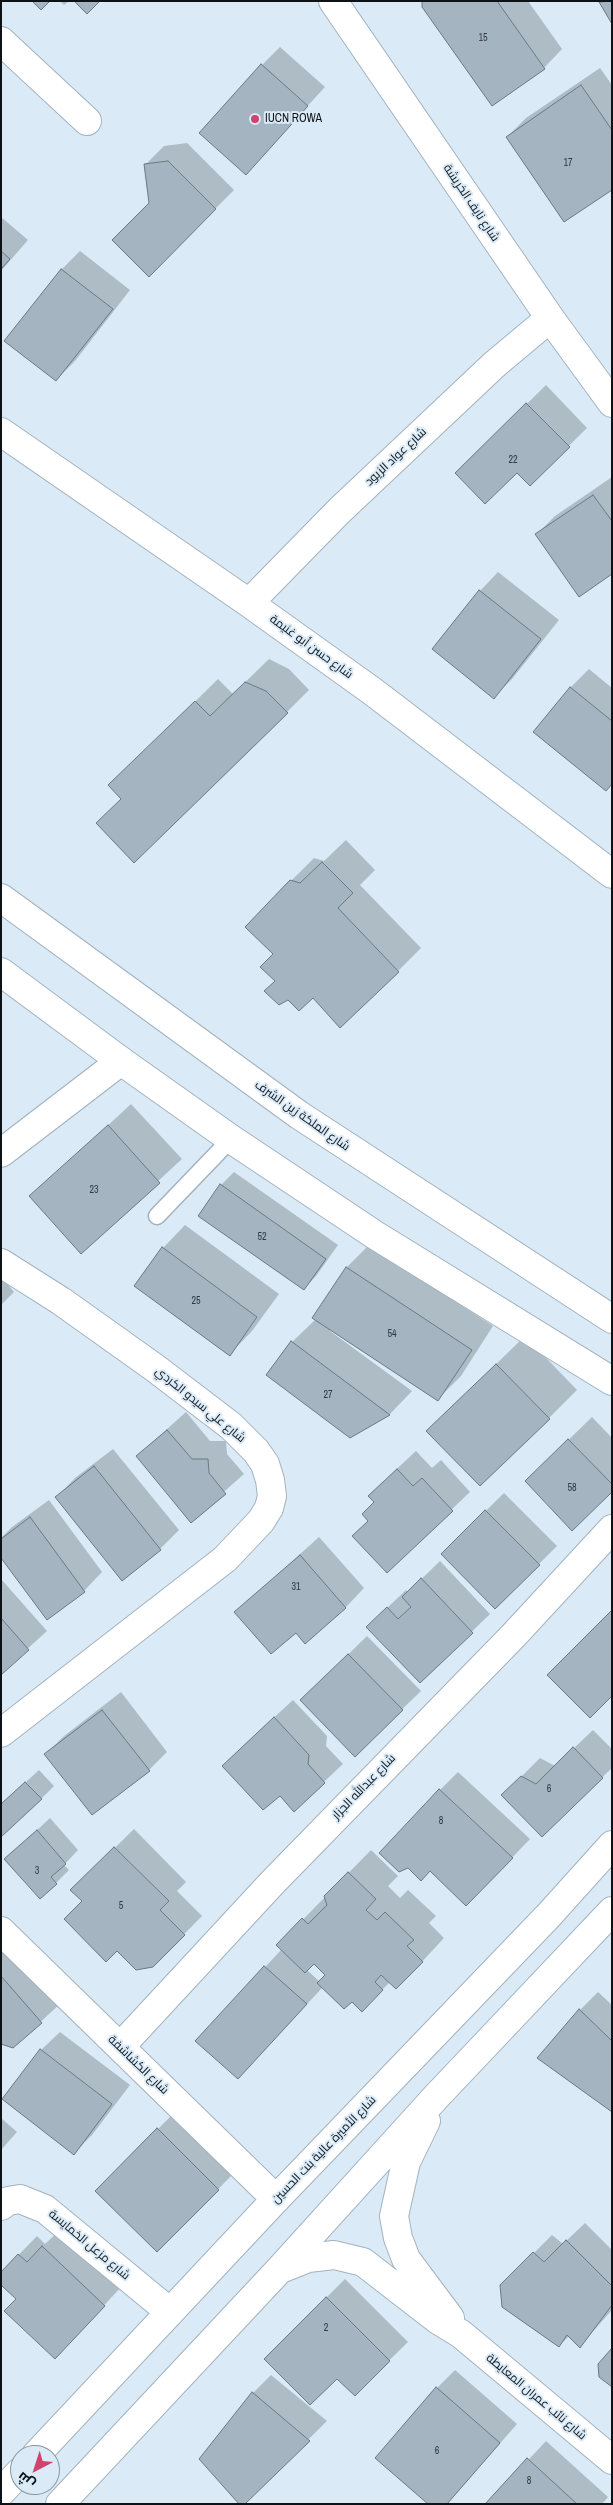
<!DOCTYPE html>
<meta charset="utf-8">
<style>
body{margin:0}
#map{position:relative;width:613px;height:2505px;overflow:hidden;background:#daebf7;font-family:"Archivo Narrow",Cairo,sans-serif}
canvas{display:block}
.frame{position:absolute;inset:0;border:2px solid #0c1216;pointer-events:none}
.north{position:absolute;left:10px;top:2445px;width:50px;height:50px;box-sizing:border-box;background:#daebf7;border:1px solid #88949d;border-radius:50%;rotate:220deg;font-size:14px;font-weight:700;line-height:20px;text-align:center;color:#0c1216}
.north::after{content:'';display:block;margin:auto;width:18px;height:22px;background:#d1436e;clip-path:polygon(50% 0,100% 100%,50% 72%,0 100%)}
</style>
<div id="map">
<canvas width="613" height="2505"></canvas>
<div class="frame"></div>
<div class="north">ش</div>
</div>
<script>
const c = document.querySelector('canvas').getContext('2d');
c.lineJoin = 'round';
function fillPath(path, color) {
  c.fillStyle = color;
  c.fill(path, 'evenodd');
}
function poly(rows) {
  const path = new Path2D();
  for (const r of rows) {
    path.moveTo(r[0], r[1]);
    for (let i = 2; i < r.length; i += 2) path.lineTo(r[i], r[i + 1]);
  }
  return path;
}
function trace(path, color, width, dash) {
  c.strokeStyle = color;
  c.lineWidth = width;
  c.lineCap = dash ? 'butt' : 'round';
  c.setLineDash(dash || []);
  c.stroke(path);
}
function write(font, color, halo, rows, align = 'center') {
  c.font = font + ' "Archivo Narrow",Cairo,sans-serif';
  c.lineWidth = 4;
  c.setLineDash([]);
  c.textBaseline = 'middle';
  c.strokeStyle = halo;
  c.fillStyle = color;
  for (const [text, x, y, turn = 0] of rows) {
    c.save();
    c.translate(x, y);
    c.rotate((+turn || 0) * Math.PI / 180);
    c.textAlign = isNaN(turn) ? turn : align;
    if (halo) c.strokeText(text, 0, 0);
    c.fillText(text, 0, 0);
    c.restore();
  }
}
fillPath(poly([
 [60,1,69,1,64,5],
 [423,1,528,1,562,49,544,68],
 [280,47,325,87,246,173,262,65],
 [600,68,612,85,612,188,507,137,526,118],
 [187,143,234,190,149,275,150,203,145,165,164,146],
 [1,217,28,240,1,271],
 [80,251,130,290,75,361,56,380,61,270],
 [546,385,587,428,530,484,517,471,457,473],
 [612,477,612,573,537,534,555,516],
 [498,572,559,620,512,679,494,697,480,591],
 [269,659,289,669,309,690,287,712,122,798,133,763,218,679,233,694],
 [589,669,612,688,612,783,570,688],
 [346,840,375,870,360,885,421,948,398,971,313,997,277,981,274,954,291,881,314,858,324,861],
 [131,1104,182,1159,81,1252,31,1197],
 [234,1172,338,1245,316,1276,304,1289,221,1185],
 [185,1225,279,1294,252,1331,230,1354,163,1248],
 [369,1245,493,1326,461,1376,438,1399,331,1329,330,1331,412,1391,390,1414,350,1436,292,1342,316,1319,346,1268],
 [1,1276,14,1292,1,1305],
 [525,1336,577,1390,549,1418,456,1403],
 [186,1412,210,1441,226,1441,227,1454,244,1474,191,1521,137,1456],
 [592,1417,612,1438,612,1491,549,1459],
 [113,1449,179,1530,160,1549,122,1579,57,1497,75,1478],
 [416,1451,432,1468,441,1460,470,1492,387,1571,369,1520,388,1477],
 [504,1493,557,1546,496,1607,442,1554],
 [49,1500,102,1572,84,1591,47,1618,1,1556,1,1538,12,1527],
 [319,1537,364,1588,346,1607,305,1642,296,1631,236,1612],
 [440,1561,490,1614,420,1682,386,1609,406,1590,408,1592],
 [1,1579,47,1631,1,1673],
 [367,1636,421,1691,355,1755,320,1682],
 [121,1692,167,1752,149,1770,46,1754,64,1736],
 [293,1700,327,1736,326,1746,343,1764,294,1810,242,1747],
 [593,1730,612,1749,612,1768,542,1835,503,1795,540,1758,555,1766],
 [39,1770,54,1786,41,1799,1,1805],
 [458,1772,530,1839,485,1886,440,1790],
 [50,1818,78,1850,64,1865,69,1870,56,1883,6,1859],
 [134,1829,186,1882,177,1891,202,1916,153,1966,72,1890],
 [371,1850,398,1876,388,1886,400,1898,408,1890,436,1916,429,1923,444,1938,419,1965,390,1982,362,2010,352,2000,323,1987,256,2059,197,2040,282,1949,278,1945],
 [314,1963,327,1975,320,1982,307,1970],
 [1,1937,60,2004,13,2047,1,2043],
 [598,1992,612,2005,612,2111,580,2010],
 [60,2032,130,2085,92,2135,74,2153,41,2050],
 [176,2111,236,2171,157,2251,96,2191],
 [1,2118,17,2132,1,2150],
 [585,2223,612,2250,612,2310,580,2346,569,2336,559,2346,502,2285,552,2235,563,2244],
 [61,2229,122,2286,73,2339,17,2299,1,2273,37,2236,45,2244],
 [345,2279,408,2342,355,2394,337,2377,265,2359],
 [455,2370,517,2424,447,2504,437,2388],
 [271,2375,327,2421,243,2504,253,2393],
 [546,2441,608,2497,602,2504,487,2504]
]), '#0003');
const building = poly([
 [32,1,50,1,41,10,32,1],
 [74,1,100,1,87,14,74,1],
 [422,1,497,1,545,69,492,106,422,7,422,1],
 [612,1,612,24,599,2,612,1],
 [261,64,308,106,246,175,199,133,261,64],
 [581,85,612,130,612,190,564,222,506,137,581,85],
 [168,161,216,209,149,277,112,240,149,203,144,164,168,161],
 [1,251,10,259,1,269,1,251],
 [61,269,113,309,56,381,4,341,61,269],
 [526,403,570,447,530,486,517,473,485,504,455,473,526,403],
 [593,495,612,521,612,574,579,597,535,534,593,495],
 [479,590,541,639,494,699,432,649,479,590],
 [245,682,266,691,288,713,134,863,96,823,121,799,108,785,195,701,210,716,245,682],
 [570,687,612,721,612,784,606,791,533,732,570,687],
 [322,862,353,893,338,908,399,972,340,1028,313,998,299,1011,288,1000,279,1005,264,991,275,981,260,967,273,954,245,927,290,880,300,883,322,862],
 [108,1125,160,1183,81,1254,29,1196,108,1125],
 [220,1184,326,1259,304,1290,198,1216,220,1184],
 [162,1247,257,1317,230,1356,134,1286,162,1247],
 [346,1267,472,1350,438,1401,312,1318,346,1267],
 [291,1341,390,1415,350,1438,266,1375,291,1341],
 [496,1364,550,1419,480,1486,426,1431,496,1364],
 [167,1430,192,1459,208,1459,209,1473,226,1494,191,1523,136,1456,167,1430],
 [568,1439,612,1484,612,1492,572,1531,525,1481,568,1439],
 [94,1466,161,1550,122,1581,55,1497,94,1466],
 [397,1469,413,1486,422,1478,453,1511,387,1573,352,1536,368,1521,362,1514,374,1502,368,1496,397,1469],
 [485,1510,540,1565,495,1609,441,1554,485,1510],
 [30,1517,85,1592,47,1620,1,1558,1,1539,30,1517],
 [300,1555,346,1608,305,1644,296,1633,271,1654,234,1612,300,1555],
 [421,1578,473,1633,420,1683,366,1627,387,1607,398,1619,411,1607,402,1597,421,1578],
 [612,1610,612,1696,590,1718,547,1675,612,1610],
 [1,1618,29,1650,1,1675,1,1618],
 [348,1654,403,1710,355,1757,300,1700,348,1654],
 [102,1710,150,1771,92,1815,44,1754,102,1710],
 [274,1717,309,1755,308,1764,325,1783,294,1812,280,1796,263,1810,222,1766,274,1717],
 [573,1747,603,1778,542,1837,501,1795,521,1776,536,1784,573,1747],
 [25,1782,42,1799,1,1837,1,1804,25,1782],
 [439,1789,513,1858,466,1906,430,1871,421,1881,408,1868,399,1872,379,1853,439,1789],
 [37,1830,66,1864,51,1877,57,1884,40,1899,4,1859,37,1830],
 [114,1847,169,1901,160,1910,185,1935,153,1967,136,1970,117,1951,106,1962,64,1919,82,1901,70,1890,114,1847],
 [348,1872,376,1899,366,1910,377,1920,385,1912,414,1940,407,1946,423,1962,396,1989,381,1975,375,1982,383,1990,362,2012,352,2002,344,2009,317,1983,325,1975,314,1964,305,1973,276,1945,302,1918,308,1924,327,1905,324,1896,348,1872],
 [264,1966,307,2004,238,2079,195,2041,264,1966],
 [1,1976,42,2023,13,2048,1,2044,1,1976],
 [579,2009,612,2041,612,2112,537,2058,579,2009],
 [40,2049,112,2104,74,2155,2,2099,40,2049],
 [157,2128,219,2190,157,2252,95,2191,157,2128],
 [566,2240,612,2286,612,2305,580,2348,567,2335,559,2347,502,2307,500,2285,533,2252,544,2262,566,2240],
 [42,2246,105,2306,55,2359,4,2311,16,2299,1,2285,1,2272,18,2254,27,2262,42,2246],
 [326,2297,390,2361,355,2396,337,2379,310,2405,264,2359,326,2297],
 [612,2348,612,2387,599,2377,598,2364,612,2348],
 [436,2387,500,2443,447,2504,428,2504,375,2458,436,2387],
 [252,2392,310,2441,245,2504,239,2504,199,2459,252,2392],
 [527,2458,577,2504,485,2504,527,2458]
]);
fillPath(building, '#a4b4c0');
trace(building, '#6a7984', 1);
const lane = poly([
 [157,1216,231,1139]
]);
const street = poly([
 [333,1,550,318,612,403],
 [1,41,87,121],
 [1,432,249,603,372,691,612,874],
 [249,603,339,511,495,364,550,318],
 [1,1153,121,1061],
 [1,1263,61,1301,155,1368,231,1426,256,1451,265,1464,270,1480,272,1496,269,1508,261,1521,225,1559,1,1733],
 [1,1931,276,2199],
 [120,2047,272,1883,514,1635,612,1529],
 [1,2206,8,2201,20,2199,45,2209,170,2312]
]);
const secondary = poly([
 [1,898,299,1115,612,1319],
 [1,972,121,1061,231,1139,375,1235,612,1381],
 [426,2121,406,2162,394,2216,398,2238,406,2259,450,2318],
 [283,2268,308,2258,334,2255,363,2262,438,2320,461,2334,612,2460],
 [36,2455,276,2199,549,1915,612,1845],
 [1,2492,20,2472],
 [60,2504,280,2269,435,2098,612,1911]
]);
trace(lane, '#a2b2be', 19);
trace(street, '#a2b2be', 30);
trace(secondary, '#a2b2be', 30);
trace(lane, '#fff', 16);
trace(street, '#fff', 28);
trace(secondary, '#fff', 28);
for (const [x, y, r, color] of [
 [255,119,5,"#d1436e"]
]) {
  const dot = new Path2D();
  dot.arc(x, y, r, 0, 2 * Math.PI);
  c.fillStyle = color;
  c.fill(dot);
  trace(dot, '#daebf7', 2);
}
write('10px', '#323a40', null, [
 ["15",483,38],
 ["17",568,163],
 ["22",513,460],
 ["23",94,1190],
 ["52",262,1237],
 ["25",196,1301],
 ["54",392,1334],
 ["27",328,1395],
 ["58",572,1488],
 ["31",296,1587],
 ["6",549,1789],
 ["8",441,1821],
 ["3",37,1871],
 ["5",121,1906],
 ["2",326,2328],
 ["6",437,2451],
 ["8",529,2481]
]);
write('12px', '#0c1216', '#daebf7', [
 ["IUCN ROWA",265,119]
], 'left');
write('12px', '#0c1216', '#daebf7', [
 ["شارع نايف الخريشة",471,203,56],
 ["شارع عواد الزيود",396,457,-43],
 ["شارع حسن أبو غنيمة",311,647,36],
 ["شارع الملكة زين الشرف",302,1116,35],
 ["شارع علي سيدو الكردي",200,1405,39],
 ["شارع عبدالله الجزار",364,1787,-46],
 ["شارع الكشاشفة",138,2065,44],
 ["شارع الأميرة عالية بنت الحسين",324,2150,-46],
 ["شارع مزعل الخمايسة",89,2245,40],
 ["شارع نائب عمران المعايطة",536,2397,40]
]);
</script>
